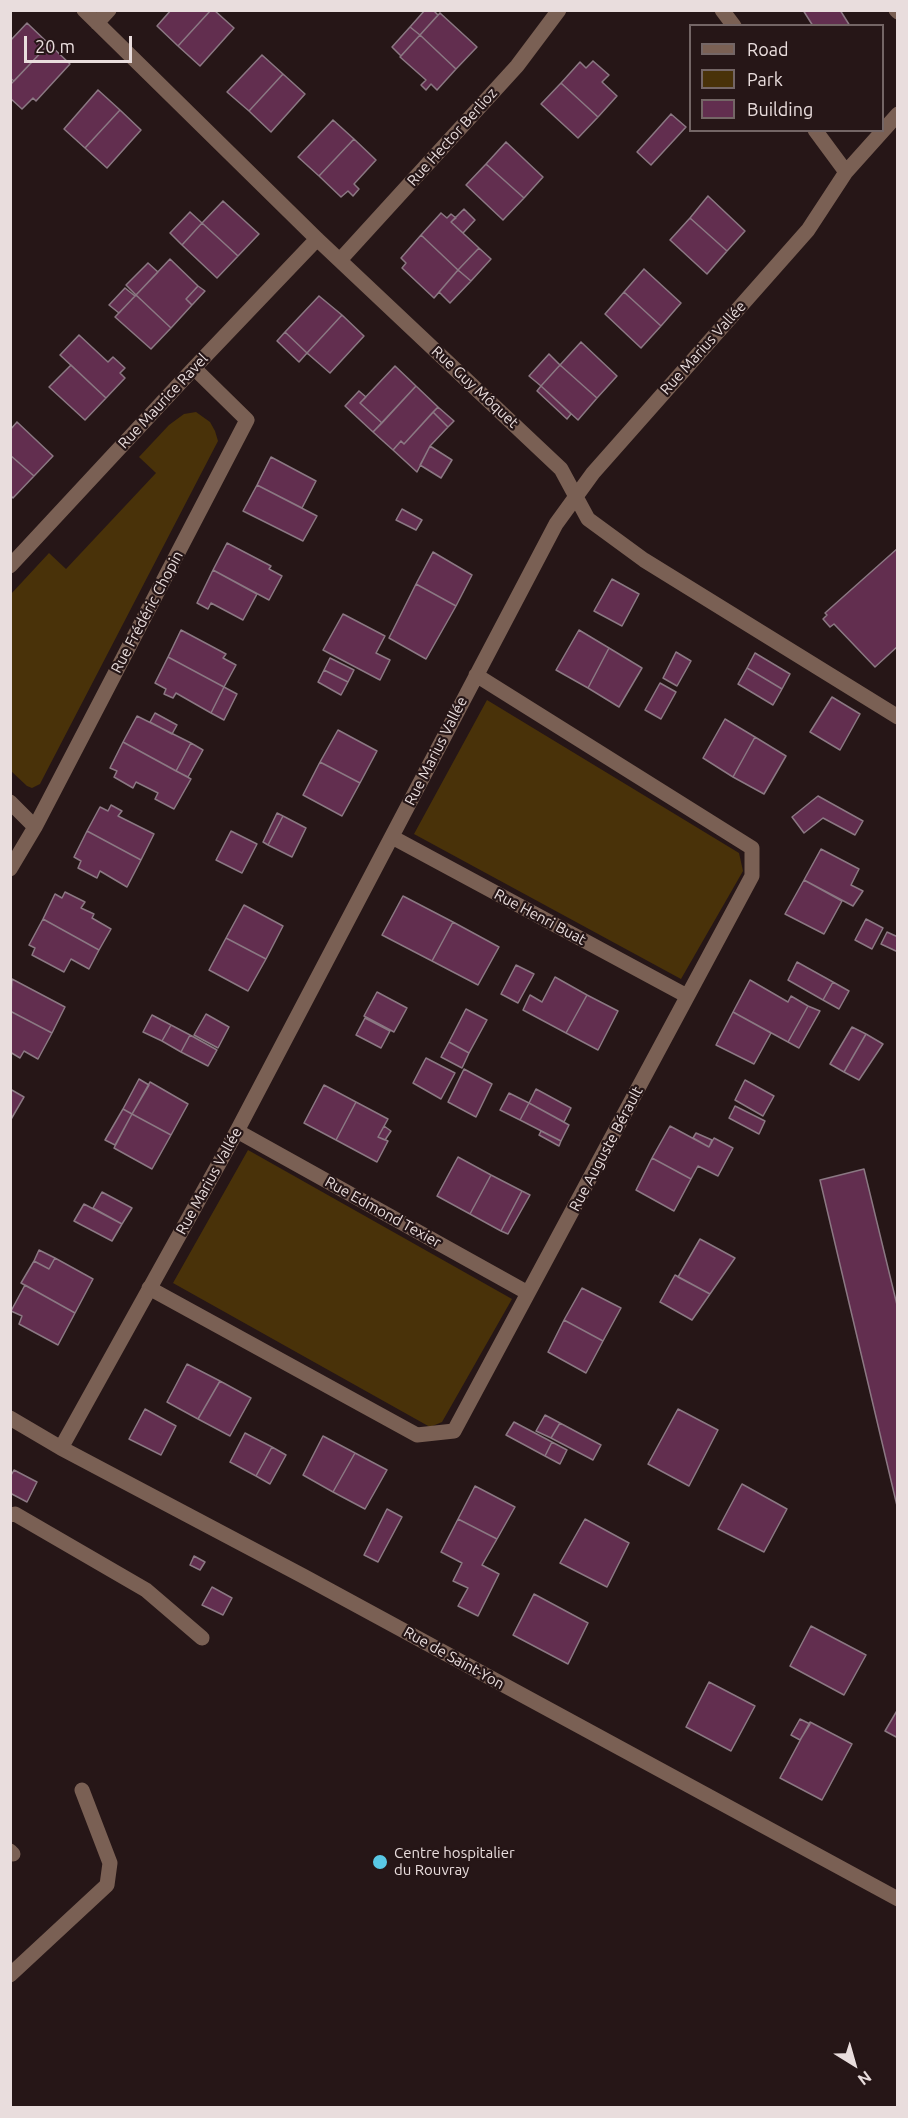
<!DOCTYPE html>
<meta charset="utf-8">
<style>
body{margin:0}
#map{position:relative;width:908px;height:2118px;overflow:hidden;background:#261617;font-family:Ubuntu,sans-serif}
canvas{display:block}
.frame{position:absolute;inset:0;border:12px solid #e9dddd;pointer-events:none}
.legend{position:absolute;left:689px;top:24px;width:195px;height:108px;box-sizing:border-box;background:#261617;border:2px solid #746666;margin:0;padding:8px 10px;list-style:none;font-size:18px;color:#e9dddd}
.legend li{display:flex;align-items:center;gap:12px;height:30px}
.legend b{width:30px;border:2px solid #746666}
.north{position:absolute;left:824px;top:2034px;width:60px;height:60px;-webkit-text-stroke:4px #261617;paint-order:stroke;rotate:143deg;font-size:16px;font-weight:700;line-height:24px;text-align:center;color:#e9dddd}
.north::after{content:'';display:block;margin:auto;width:21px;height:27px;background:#e9dddd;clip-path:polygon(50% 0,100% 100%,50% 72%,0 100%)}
.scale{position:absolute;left:24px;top:36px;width:108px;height:27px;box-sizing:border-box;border:3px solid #e9dddd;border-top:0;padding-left:8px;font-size:18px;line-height:21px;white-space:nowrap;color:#e9dddd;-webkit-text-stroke:4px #261617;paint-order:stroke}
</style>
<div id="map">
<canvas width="908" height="2118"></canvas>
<div class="frame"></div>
<ul class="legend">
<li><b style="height:8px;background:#7a6054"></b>Road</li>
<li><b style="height:16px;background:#493209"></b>Park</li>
<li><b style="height:16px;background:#622e4f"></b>Building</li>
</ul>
<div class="north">N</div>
<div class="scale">20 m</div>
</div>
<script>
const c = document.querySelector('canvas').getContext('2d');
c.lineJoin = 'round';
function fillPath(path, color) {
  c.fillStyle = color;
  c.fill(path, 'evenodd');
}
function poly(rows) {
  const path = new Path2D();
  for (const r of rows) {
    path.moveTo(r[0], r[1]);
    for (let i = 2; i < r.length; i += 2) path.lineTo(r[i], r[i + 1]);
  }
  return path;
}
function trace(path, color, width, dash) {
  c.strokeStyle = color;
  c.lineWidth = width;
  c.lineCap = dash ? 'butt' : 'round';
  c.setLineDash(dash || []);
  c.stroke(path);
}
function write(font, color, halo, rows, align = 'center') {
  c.font = font + ' Ubuntu,sans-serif';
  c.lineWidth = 4.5;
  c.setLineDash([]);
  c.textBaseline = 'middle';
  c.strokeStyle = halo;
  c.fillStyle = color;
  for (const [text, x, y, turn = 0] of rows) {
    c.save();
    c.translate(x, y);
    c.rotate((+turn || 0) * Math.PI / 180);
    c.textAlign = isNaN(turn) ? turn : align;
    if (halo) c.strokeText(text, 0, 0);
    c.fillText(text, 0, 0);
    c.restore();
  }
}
fillPath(poly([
 [196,412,210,422,215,431,218,441,42,780,40,784,32,788,27,786,11,771,11,594,49,553,66,569,156,473,139,457,169,425,184,414],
 [487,700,739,853,743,871,681,979,414,834],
 [248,1150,512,1299,442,1422,430,1427,173,1283]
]), '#493209');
const building = poly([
 [171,10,211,10,178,46,157,26,171,10],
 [211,10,214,10,234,28,200,66,178,46,211,10],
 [425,10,433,10,438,15,420,35,410,27,425,10],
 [803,10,840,10,850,26,813,26,803,10],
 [440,13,477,47,456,69,420,35,440,13],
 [27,23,49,44,14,81,10,78,10,41,27,23],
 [410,27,420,35,401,56,392,47,410,27],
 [420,35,456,69,437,90,431,84,426,90,421,85,426,80,400,57,420,35],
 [49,44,70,64,36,101,33,98,22,109,10,98,10,85,49,44],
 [262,55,283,74,249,111,227,92,262,55],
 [593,61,609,75,602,82,617,96,598,117,561,83,580,62,586,68,593,61],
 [283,74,305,94,271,132,249,111,283,74],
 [561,83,598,117,578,138,541,104,561,83],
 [98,90,120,110,85,148,64,129,98,90],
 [120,110,141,130,107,168,85,148,120,110],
 [671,114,686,127,651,165,637,152,671,114],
 [333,120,354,139,319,176,298,157,333,120],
 [354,139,376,160,354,184,359,189,353,196,348,191,341,197,319,176,354,139],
 [506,142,543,177,524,198,486,164,506,142],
 [486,164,524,198,503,220,466,185,486,164],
 [708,196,745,231,727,251,690,218,708,196],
 [223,201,259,234,238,256,202,223,223,201],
 [464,209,475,220,463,233,451,222,464,209],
 [190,212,202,223,182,245,170,233,190,212],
 [441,213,447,218,451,214,456,218,451,222,479,248,458,270,421,235,441,213],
 [690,218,727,251,707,274,670,240,690,218],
 [202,223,238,256,217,278,182,245,202,223],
 [421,235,458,270,434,298,402,268,406,263,401,258,421,235],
 [479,248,491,259,471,281,458,270,479,248],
 [170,259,198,286,186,299,192,305,171,328,136,295,170,259],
 [148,263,158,272,136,295,126,285,148,263],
 [644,269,681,303,661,326,624,292,644,269],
 [458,270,471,281,450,303,439,292,458,270],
 [198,286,205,291,192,305,186,299,198,286],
 [125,288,135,296,119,313,109,305,125,288],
 [624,292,661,326,641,348,605,314,624,292],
 [136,295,171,328,151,349,115,317,136,295],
 [319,296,342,315,307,353,285,332,319,296],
 [342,315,364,336,330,373,307,353,342,315],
 [285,332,307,353,299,362,277,341,285,332],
 [79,335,108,362,113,357,125,368,120,373,125,378,106,398,60,355,79,335],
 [581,342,617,376,597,398,560,365,581,342],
 [549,354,560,365,541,386,529,376,549,354],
 [71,365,106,398,85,420,49,387,71,365],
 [560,365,597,398,578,420,541,386,560,365],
 [395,366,416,386,382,423,360,403,395,366],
 [416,386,438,407,404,444,401,441,393,450,373,432,416,386],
 [541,386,571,414,567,419,537,391,541,386],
 [359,391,366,397,360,403,382,423,373,432,345,406,359,391],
 [438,407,454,421,448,427,433,412,438,407],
 [433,412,448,427,430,446,417,472,393,450,401,441,404,444,433,412],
 [17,422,53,456,34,476,10,455,10,430,17,422],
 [430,446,452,460,441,478,420,465,430,446],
 [10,455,34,476,13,498,10,495,10,455],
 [271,457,316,481,302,508,257,485,271,457],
 [257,485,317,516,303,541,243,511,257,485],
 [402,509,422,520,416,530,396,520,402,509],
 [227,543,271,566,269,569,282,576,269,600,213,570,227,543],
 [898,548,898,646,875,667,834,624,830,627,823,619,827,615,825,613,898,548],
 [433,552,472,575,456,606,416,584,433,552],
 [213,570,257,594,243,620,211,603,208,609,197,603,213,570],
 [612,579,639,594,622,626,594,611,612,579],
 [416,584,456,606,426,659,389,638,416,584],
 [343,614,385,636,376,653,390,660,380,680,323,650,343,614],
 [181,630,226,654,223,658,236,665,224,687,168,657,181,630],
 [579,630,609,648,588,688,556,670,579,630],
 [609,648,642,668,619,707,588,688,609,648],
 [676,652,691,661,677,686,663,678,676,652],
 [755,653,790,674,782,689,747,668,755,653],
 [168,657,224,687,211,713,176,693,173,698,164,694,166,689,155,683,168,657],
 [330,658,354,670,348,682,324,670,330,658],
 [747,668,782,689,773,705,738,684,747,668],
 [324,670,348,682,341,695,318,682,324,670],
 [660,683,676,692,661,719,645,710,660,683],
 [224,687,237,694,224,720,211,713,224,687],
 [832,697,860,714,840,750,810,732,832,697],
 [155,713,177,725,172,734,150,722,155,713],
 [137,716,191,743,176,771,123,742,137,716],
 [725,719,755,737,733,777,703,758,725,719],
 [338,730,377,751,360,783,320,762,338,730],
 [755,737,786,756,764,794,733,777,755,737],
 [123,742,191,779,174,809,155,799,158,793,136,782,133,788,114,777,117,771,110,768,123,742],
 [191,743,203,750,188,777,176,771,191,743],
 [320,762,360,783,342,816,303,795,320,762],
 [818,796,863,821,855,835,823,818,804,833,792,817,818,796],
 [111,805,122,811,118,816,154,834,141,860,87,831,100,807,108,811,111,805],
 [277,813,283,816,268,845,263,842,277,813],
 [283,816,306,828,292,857,268,845,283,816],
 [87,831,141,860,127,887,100,871,97,878,78,868,81,861,74,857,87,831],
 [231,831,257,844,242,873,216,860,231,831],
 [821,849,859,869,851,885,863,891,853,906,804,880,821,849],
 [804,880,842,901,824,934,785,914,804,880],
 [65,892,85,902,81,908,94,914,92,918,111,929,99,950,43,919,55,894,62,898,65,892],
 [403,896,453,922,432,961,382,935,403,896],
 [244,905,283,926,266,959,226,938,244,905],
 [43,919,99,950,89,969,71,959,64,972,32,955,35,948,29,945,43,919],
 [866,919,883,928,872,949,855,940,866,919],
 [453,922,499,947,478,985,432,961,453,922],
 [887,932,898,937,898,952,881,944,887,932],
 [226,938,266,959,248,991,209,970,226,938],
 [797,962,833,982,823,1000,788,980,797,962],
 [516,965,534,974,518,1003,501,994,516,965],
 [555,977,587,995,566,1033,523,1010,530,995,542,1002,555,977],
 [12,979,65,1007,52,1033,10,1011,12,979],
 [750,980,788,1002,791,996,808,1006,788,1042,733,1012,750,980],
 [833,982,849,991,839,1009,823,1000,833,982],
 [377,992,407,1008,394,1032,364,1016,377,992],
 [587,995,618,1011,598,1050,566,1033,587,995],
 [808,1006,820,1011,799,1048,788,1042,808,1006],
 [466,1009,487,1020,469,1053,449,1042,466,1009],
 [10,1011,52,1033,38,1059,24,1051,20,1058,10,1052,10,1011],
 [733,1012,771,1033,754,1064,716,1045,733,1012],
 [206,1014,229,1027,218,1048,194,1035,206,1014],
 [152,1015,171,1025,162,1041,143,1032,152,1015],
 [365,1018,390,1031,381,1048,356,1035,365,1018],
 [171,1025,190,1035,181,1052,162,1041,171,1025],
 [852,1027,866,1034,844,1072,830,1064,852,1027],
 [866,1034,883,1044,859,1080,844,1072,866,1034],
 [190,1035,217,1050,208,1066,181,1052,190,1035],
 [449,1042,469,1053,462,1068,441,1057,449,1042],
 [426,1058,455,1073,441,1099,413,1083,426,1058],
 [464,1069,492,1084,476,1117,448,1102,464,1069],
 [139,1079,149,1085,132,1114,123,1109,139,1079],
 [745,1080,774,1096,763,1116,735,1100,745,1080],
 [150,1082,188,1104,171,1135,132,1114,150,1082],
 [324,1085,356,1102,336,1140,304,1123,324,1085],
 [10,1089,24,1097,10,1121,10,1089],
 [536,1089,571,1108,564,1122,529,1103,536,1089],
 [509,1093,529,1103,520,1120,500,1110,509,1093],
 [356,1102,388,1119,378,1137,388,1141,377,1162,336,1140,356,1102],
 [529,1103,569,1125,561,1141,520,1120,529,1103],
 [735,1106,765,1121,759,1134,729,1118,735,1106],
 [123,1109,132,1114,115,1145,105,1140,123,1109],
 [132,1114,171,1135,152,1169,114,1148,132,1114],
 [384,1126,391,1131,385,1140,378,1137,384,1126],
 [670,1126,709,1147,714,1138,733,1148,718,1176,698,1166,691,1179,652,1158,670,1126],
 [541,1131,561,1141,559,1146,539,1135,541,1131],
 [696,1133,712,1140,709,1147,693,1138,696,1133],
 [458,1157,491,1175,470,1214,437,1196,458,1157],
 [652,1158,691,1179,674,1211,636,1190,652,1158],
 [864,1169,898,1309,898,1510,820,1180,864,1169],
 [491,1175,522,1191,501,1231,470,1214,491,1175],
 [522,1191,530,1195,508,1234,501,1231,522,1191],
 [102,1192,132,1208,122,1224,93,1208,102,1192],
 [84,1204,122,1224,112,1241,74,1221,84,1204],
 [700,1239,735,1258,710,1294,678,1277,700,1239],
 [39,1250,55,1258,49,1269,34,1261,39,1250],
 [55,1258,93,1279,75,1313,21,1283,34,1261,49,1269,55,1258],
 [675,1275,710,1294,692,1320,660,1302,675,1275],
 [25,1285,75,1313,58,1345,19,1324,22,1316,11,1311,25,1285],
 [582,1288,621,1308,603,1341,564,1320,582,1288],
 [564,1320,603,1341,586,1373,548,1352,564,1320],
 [187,1364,220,1381,198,1419,167,1402,187,1364],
 [220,1381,251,1398,230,1436,198,1419,220,1381],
 [145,1409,176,1426,161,1455,129,1439,145,1409],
 [678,1409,718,1430,689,1486,648,1464,678,1409],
 [545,1415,560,1423,551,1438,536,1431,545,1415],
 [514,1422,552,1442,545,1456,506,1435,514,1422],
 [560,1423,601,1445,593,1460,551,1438,560,1423],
 [245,1433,272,1447,256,1476,230,1462,245,1433],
 [323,1436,355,1453,333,1492,303,1475,323,1436],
 [552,1442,567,1450,560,1464,545,1456,552,1442],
 [272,1447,286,1455,270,1484,256,1476,272,1447],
 [355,1453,387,1470,365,1509,333,1492,355,1453],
 [14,1470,37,1482,27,1502,10,1493,10,1477,14,1470],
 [742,1484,787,1509,764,1552,718,1529,742,1484],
 [475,1486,515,1507,497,1539,458,1519,475,1486],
 [387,1509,402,1517,378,1562,364,1555,387,1509],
 [458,1519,497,1539,482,1565,499,1574,478,1616,458,1606,468,1588,453,1581,462,1563,441,1552,458,1519],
 [585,1519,629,1543,607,1587,560,1563,585,1519],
 [194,1556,205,1562,200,1570,190,1565,194,1556],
 [212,1587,232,1598,223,1615,202,1605,212,1587],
 [534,1594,588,1623,568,1664,513,1635,534,1594],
 [811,1626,866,1655,844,1695,790,1666,811,1626],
 [709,1682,755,1706,731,1751,686,1727,709,1682],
 [898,1709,898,1738,885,1731,898,1709],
 [800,1719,810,1724,800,1740,791,1735,800,1719],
 [810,1722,852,1744,822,1800,780,1778,810,1722]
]);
fillPath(building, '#622e4f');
trace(building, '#8b7883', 1.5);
trace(poly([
 [84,10,317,239,561,469,588,519,644,560,898,717],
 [722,10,734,26],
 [896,10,898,12],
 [97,23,109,10],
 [815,130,846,172],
 [340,260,517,66,559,10],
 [10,566,194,368,317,239],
 [10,802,35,827],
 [392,837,687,996],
 [10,869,35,827,247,420,194,368],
 [237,1131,528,1293],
 [149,1288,417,1435,454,1431,752,876,752,848,476,675],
 [10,1418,61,1448,303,1576,898,1899],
 [61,1448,237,1131,556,524,593,473,808,230,846,172,898,114],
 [10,1515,15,1514,146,1590,202,1638],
 [10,1851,13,1854],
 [10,1975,107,1885,110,1863,82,1790]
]), '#7a6054', 15);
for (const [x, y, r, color] of [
 [380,1862,8,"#59c8e5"]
]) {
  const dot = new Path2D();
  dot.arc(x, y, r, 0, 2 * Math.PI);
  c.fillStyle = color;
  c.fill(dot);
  trace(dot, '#261617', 2);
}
write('15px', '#e9dddd', '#261617', [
 ["Rue Hector Berlioz",452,137,-48],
 ["Rue Marius Vallée",703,348,-48],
 ["Rue Guy Môquet",475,387,43],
 ["Rue Maurice Ravel",163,401,-47],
 ["Rue Frédéric Chopin",147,612,-62],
 ["Rue Marius Vallée",436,751,-63],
 ["Rue Henri Buat",540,917,28],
 ["Rue Auguste Bérault",606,1149,-62],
 ["Rue Marius Vallée",209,1181,-61],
 ["Rue Edmond Texier",383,1212,29],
 ["Rue de Saint-Yon",454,1658,29]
]);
write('15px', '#e9dddd', '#261617', [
 ["Centre hospitalier",394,1853],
 ["du Rouvray",394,1870]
], 'left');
</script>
